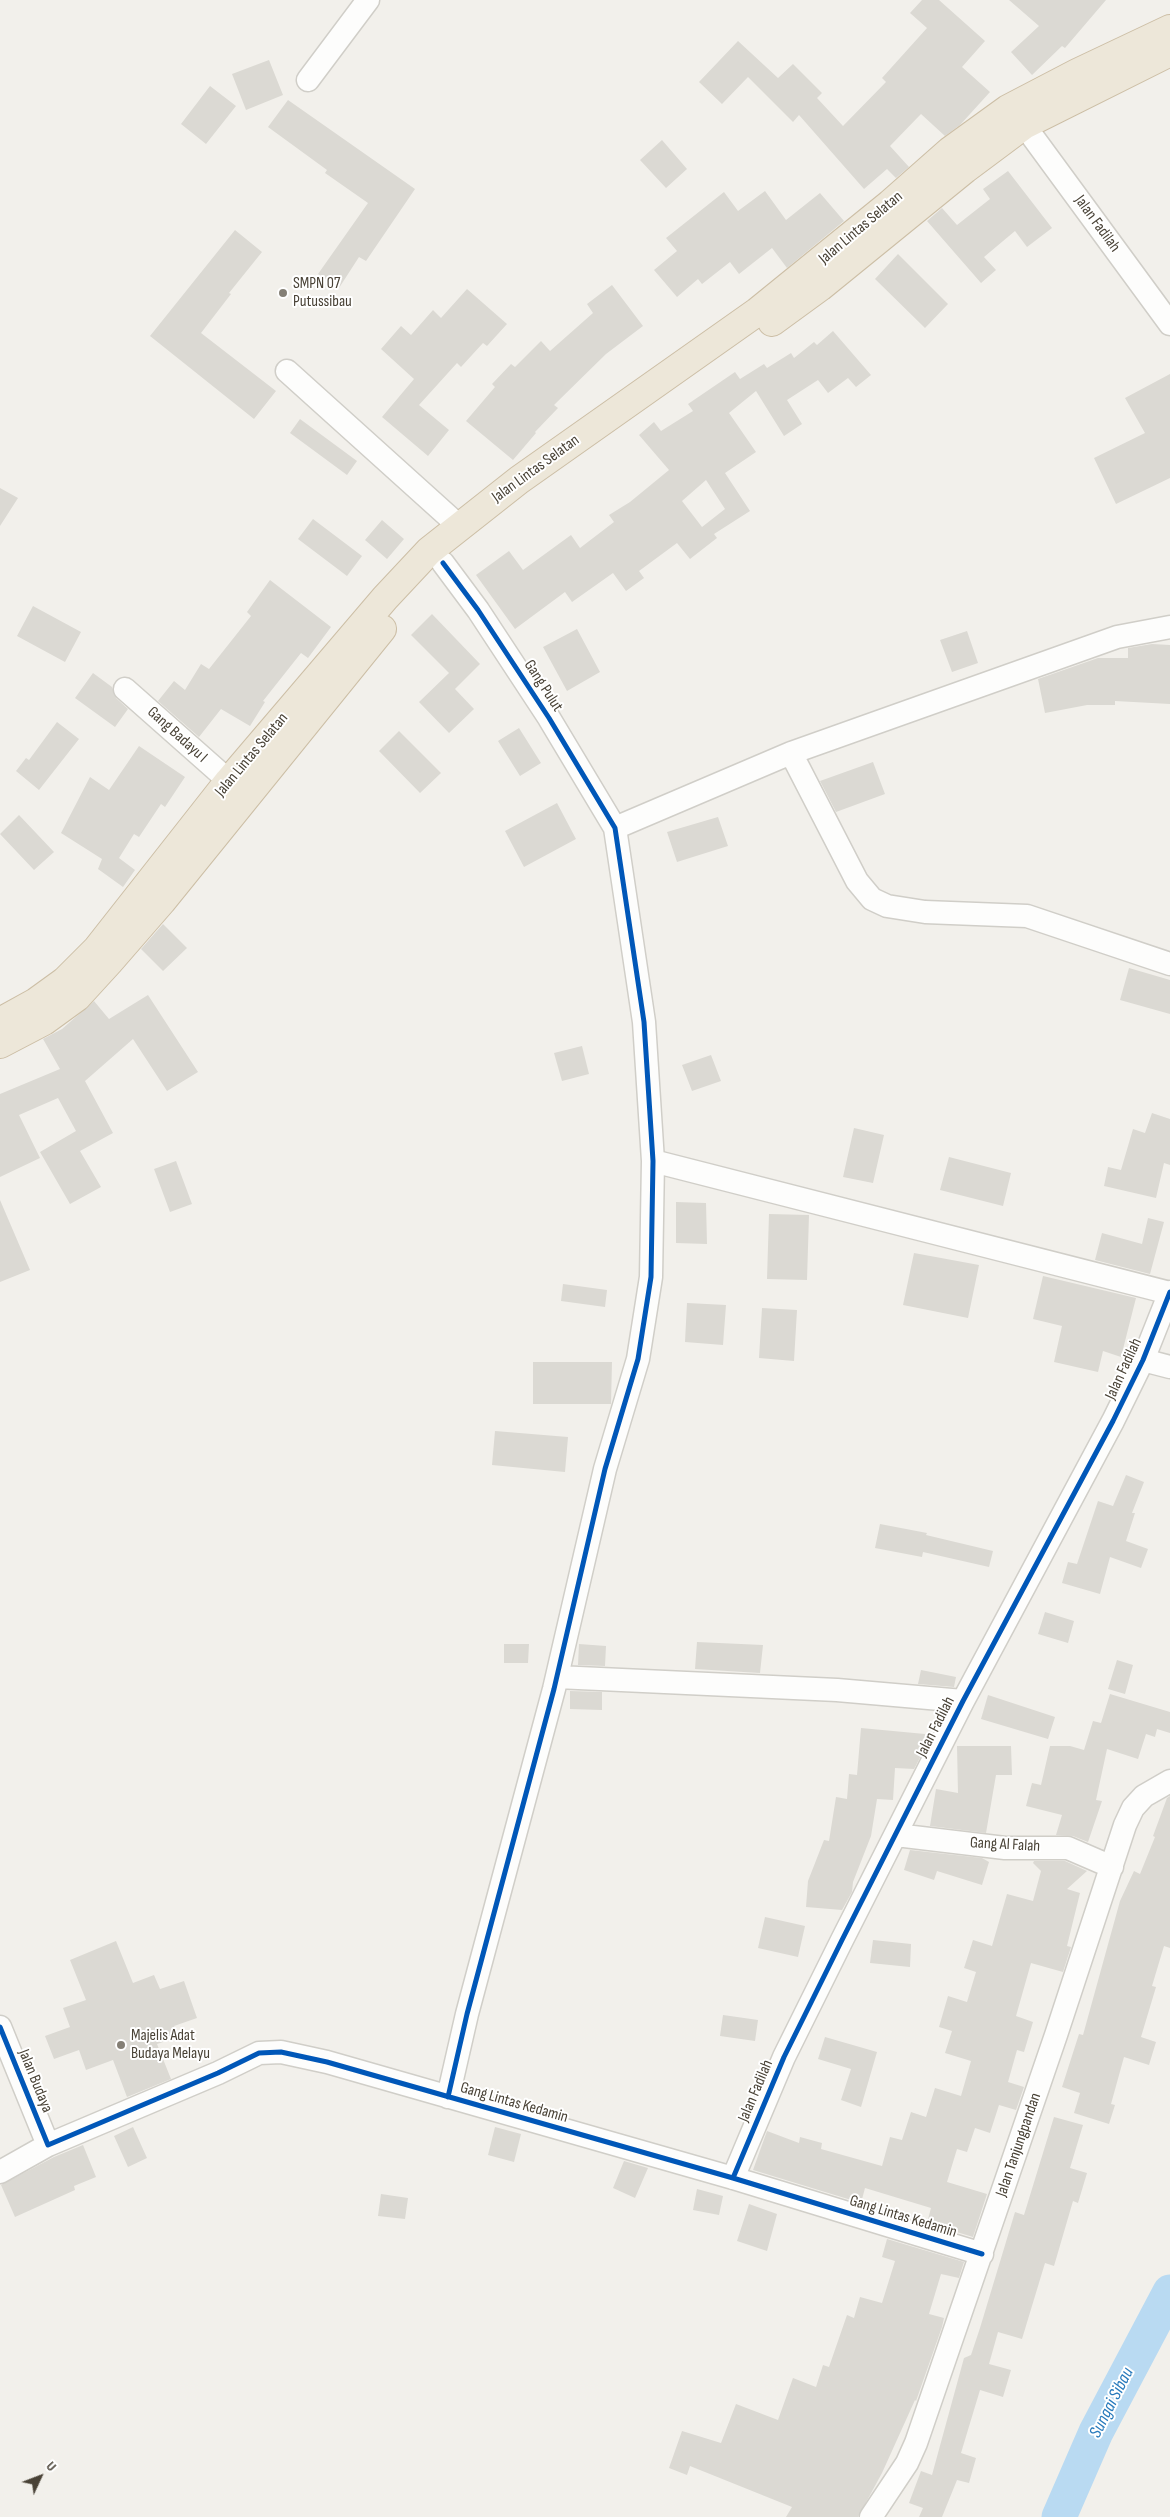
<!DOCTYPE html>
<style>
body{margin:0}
#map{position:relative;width:1170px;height:2517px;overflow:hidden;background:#f2f0eb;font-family:"Sofia Sans Condensed",sans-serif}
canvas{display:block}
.north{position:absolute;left:15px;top:2452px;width:50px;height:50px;-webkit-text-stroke:4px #fff;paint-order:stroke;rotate:47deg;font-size:14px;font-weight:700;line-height:20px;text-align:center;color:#494236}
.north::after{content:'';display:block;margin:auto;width:18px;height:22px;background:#494236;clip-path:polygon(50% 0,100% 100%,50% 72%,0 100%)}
</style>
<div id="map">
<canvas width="1170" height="2517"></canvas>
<div class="north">U</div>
</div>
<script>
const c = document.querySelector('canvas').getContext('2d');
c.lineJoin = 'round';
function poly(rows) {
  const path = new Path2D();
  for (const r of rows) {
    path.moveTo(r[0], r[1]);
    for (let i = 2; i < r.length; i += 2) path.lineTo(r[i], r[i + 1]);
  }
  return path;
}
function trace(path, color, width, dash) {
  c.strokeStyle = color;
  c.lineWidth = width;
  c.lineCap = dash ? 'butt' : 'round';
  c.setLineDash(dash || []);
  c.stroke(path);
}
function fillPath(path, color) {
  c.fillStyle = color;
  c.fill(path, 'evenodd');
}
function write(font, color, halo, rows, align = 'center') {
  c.font = font + ' "Sofia Sans Condensed",sans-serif';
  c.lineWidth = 4;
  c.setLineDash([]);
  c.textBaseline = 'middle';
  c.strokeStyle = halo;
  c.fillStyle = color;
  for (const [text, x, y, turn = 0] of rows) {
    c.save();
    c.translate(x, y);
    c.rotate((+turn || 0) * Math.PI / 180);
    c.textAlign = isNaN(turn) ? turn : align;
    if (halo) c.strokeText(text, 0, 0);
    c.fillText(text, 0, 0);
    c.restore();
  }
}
trace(poly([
 [1059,2517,1096,2432,1170,2292]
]), '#b9daf2', 35);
fillPath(poly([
 [922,0,939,0,985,41,962,67,990,92,960,125,945,136,921,114,890,146,909,167,896,178,887,169,864,189,799,115,793,122,748,77,722,104,699,82,738,41,778,78,793,64,822,93,817,98,843,126,886,82,882,78,927,28,910,13],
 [1009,0,1106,0,1065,48,1062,46,1032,75,1011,52,1039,26],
 [269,60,283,95,246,110,232,74],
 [210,86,236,106,206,144,181,124],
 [288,100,415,189,366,261,359,257,339,288,318,274,368,203,325,173,327,170,268,127],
 [662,140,687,169,666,188,640,160],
 [1008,171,1052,228,1027,247,1015,231,984,257,996,270,981,283,927,221,942,208,957,225,990,199,983,189],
 [765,191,786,220,820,193,844,221,787,268,772,248,739,274,730,262,702,284,698,279,677,297,654,270,677,251,666,238,724,192,738,211],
 [235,230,262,252,229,293,231,294,201,333,276,391,254,419,150,336],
 [898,254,948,304,925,328,875,279],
 [612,285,643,326,606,354,554,405,558,408,535,432,536,433,513,460,466,421,495,387,492,384,511,364,515,367,541,341,550,351,593,313,587,304],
 [467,289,507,324,487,346,483,343,461,367,457,363,419,405,449,430,428,456,382,417,414,379,381,349,401,326,411,335,433,310,441,318],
 [833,331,871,375,856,387,848,378,828,393,818,380,787,400,802,424,784,436,756,391,729,413,756,452,725,473,750,511,714,534,717,538,690,559,677,543,639,571,644,578,626,591,613,573,572,602,565,592,515,629,476,575,509,551,523,570,571,535,580,548,614,522,609,515,630,502,669,470,639,435,654,422,661,431,693,411,688,404,735,372,740,379,764,364,767,368,791,353,794,358,814,342,817,345],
 [706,480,725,509,702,527,682,501],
 [1170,374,1170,478,1116,504,1094,458,1145,433,1125,398],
 [300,419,357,461,347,475,290,433],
 [0,488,18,498,0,526],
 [313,519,362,556,347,576,298,539],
 [382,520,404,539,387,559,365,540],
 [270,580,331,627,308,658,301,653,263,701,265,702,250,726,221,709,199,737,158,701,174,681,185,690,201,664,209,669,251,616,247,612],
 [33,606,81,632,65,662,17,636],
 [432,614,480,664,455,689,474,709,449,733,419,702,449,673,411,635],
 [577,629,600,672,567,691,543,647],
 [967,631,978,663,952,672,940,640],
 [1152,644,1170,645,1170,704,1115,701,1115,705,1087,705,1045,713,1038,679,1098,658,1128,658,1128,648],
 [93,673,112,687,116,698,128,709,115,727,75,698],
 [57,722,79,739,39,790,16,771,26,758,29,760],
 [519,728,541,763,520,776,498,741],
 [399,731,441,773,420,793,379,751],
 [139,746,185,777,165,807,161,804,139,837,134,834,119,858,135,870,123,887,98,869,102,859,61,833,90,777,109,790],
 [873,762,885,794,836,812,820,781],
 [557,803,576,839,524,867,505,831],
 [19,815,54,852,34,870,0,834],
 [718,817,728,846,677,862,667,832],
 [163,924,187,948,163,971,141,949],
 [1129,968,1170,980,1170,1014,1120,1000],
 [148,995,198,1072,167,1091,133,1039,85,1081,113,1133,80,1151,101,1187,70,1204,40,1152,76,1131,58,1098,19,1115,40,1158,0,1177,0,1094,60,1069,43,1039,62,1029,94,1001,109,1019],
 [582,1046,589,1074,562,1081,554,1053],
 [711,1055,721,1081,692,1091,682,1065],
 [1152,1113,1170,1119,1170,1165,1164,1163,1156,1198,1104,1186,1108,1167,1121,1170,1133,1129,1145,1133],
 [854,1128,884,1135,873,1183,843,1177],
 [949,1157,1011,1173,1003,1206,940,1190],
 [176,1161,192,1204,170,1212,154,1169],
 [0,1200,30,1270,0,1282],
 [676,1202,706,1203,707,1244,676,1243],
 [769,1214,809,1215,807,1280,767,1279],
 [1148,1218,1164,1222,1150,1274,1095,1260,1102,1233,1142,1244],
 [914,1253,979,1265,968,1318,903,1305],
 [1043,1276,1136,1298,1121,1357,1103,1351,1098,1372,1054,1362,1062,1326,1033,1319],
 [563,1284,607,1290,605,1307,561,1301],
 [687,1303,726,1305,723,1345,685,1342],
 [762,1308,797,1310,794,1361,759,1358],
 [533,1362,612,1362,611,1404,533,1404],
 [495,1431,568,1437,565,1472,492,1465],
 [1126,1475,1144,1482,1132,1513,1135,1513,1126,1541,1148,1549,1141,1568,1110,1557,1100,1594,1062,1583,1068,1562,1077,1564,1098,1501,1113,1506],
 [880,1524,927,1533,926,1535,993,1551,989,1567,923,1552,922,1557,875,1548],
 [1045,1612,1074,1621,1068,1643,1038,1634],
 [697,1642,763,1645,760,1673,695,1669],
 [504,1644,529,1644,528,1663,504,1663],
 [579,1644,606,1646,605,1666,578,1665],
 [1117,1660,1133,1665,1125,1694,1108,1689],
 [921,1670,956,1677,954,1687,918,1684],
 [570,1691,602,1692,602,1710,570,1709],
 [1110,1694,1170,1712,1170,1733,1157,1729,1155,1737,1146,1734,1138,1759,1107,1749,1096,1800,1102,1801,1088,1842,1073,1836,1056,1835,1062,1815,1026,1806,1032,1783,1041,1785,1050,1746,1070,1746,1084,1750,1093,1721,1101,1723],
 [988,1695,1055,1717,1048,1739,981,1719],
 [861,1728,925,1734,924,1750,914,1769,895,1768,893,1800,877,1799,871,1836,853,1882,852,1892,842,1910,806,1907,808,1881,824,1840,829,1841,836,1797,847,1799,849,1774,857,1775],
 [957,1746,1011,1746,1012,1775,996,1775,986,1833,930,1826,936,1789,958,1793],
 [1170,1796,1170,1948,1164,1946,1152,1986,1156,1987,1141,2037,1156,2042,1149,2065,1124,2057,1111,2104,1115,2105,1109,2124,1074,2113,1080,2093,1062,2087,1079,2034,1083,2035,1120,1901,1134,1871,1140,1874,1155,1837,1153,1836,1167,1798],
 [910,1850,982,1858,989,1862,982,1885,937,1871,934,1880,904,1870],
 [1034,1861,1065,1861,1087,1871,1067,1889,1080,1893,1067,1946,1071,1947,1063,1972,1031,1963,1016,2016,1033,2022,1024,2052,1017,2050,1008,2082,1024,2087,1016,2110,999,2105,990,2133,975,2128,967,2152,957,2149,947,2182,987,2194,973,2237,927,2223,931,2208,865,2188,861,2203,753,2170,767,2131,799,2143,800,2137,822,2143,821,2149,882,2166,890,2137,902,2140,911,2112,926,2117,935,2088,961,2096,971,2061,945,2053,952,2031,939,2027,948,1996,967,2002,976,1972,964,1968,973,1940,992,1946,1007,1894,1033,1901,1041,1871,1033,1863],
 [765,1917,805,1926,798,1957,758,1948],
 [873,1940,911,1944,910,1967,870,1963],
 [116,1941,133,1983,154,1975,160,1989,184,1981,197,2018,174,2026,178,2037,157,2044,171,2079,127,2097,113,2060,86,2070,79,2050,54,2059,45,2036,70,2027,63,2008,86,2000,70,1960],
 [723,2015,758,2020,755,2041,720,2036],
 [825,2037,877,2052,861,2107,841,2100,851,2069,818,2059],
 [1054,2117,1083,2125,1070,2168,1087,2173,1078,2203,1073,2201,1054,2266,1045,2263,1022,2339,998,2332,989,2364,1011,2370,1003,2397,980,2390,961,2453,976,2458,969,2483,957,2480,942,2517,919,2517,923,2508,909,2503,921,2471,932,2475,964,2358,971,2355,980,2328,1015,2212,1024,2215],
 [133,2127,147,2158,128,2167,114,2136],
 [495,2127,521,2134,514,2162,488,2155],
 [83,2145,96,2177,74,2186,75,2190,15,2217,1,2185,54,2157],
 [624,2161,648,2168,635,2198,613,2188],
 [697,2189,723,2196,719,2215,693,2210],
 [381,2194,408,2198,405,2219,378,2216],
 [749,2204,777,2214,767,2251,737,2241],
 [887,2239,964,2262,959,2278,941,2274,929,2314,944,2318,942,2327,916,2401,915,2400,882,2473,858,2517,786,2517,792,2507,690,2466,687,2475,669,2468,682,2431,721,2443,736,2404,778,2420,793,2378,816,2387,823,2365,829,2367,847,2315,854,2318,860,2297,882,2303,895,2261,882,2257]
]), '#dbd9d3');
const minor = poly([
 [308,80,368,0],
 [1024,125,1170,324],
 [287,371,459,526],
 [443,563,478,610,549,718,615,828,644,1022,653,1161,651,1277,638,1359,605,1469,554,1689,467,2014,448,2097],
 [125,689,229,781],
 [791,753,857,881,872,899,887,906,925,912,1027,916,1170,964],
 [615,828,791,753,1117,637,1170,627],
 [653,1161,1170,1293],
 [1143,1360,1170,1367],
 [557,1677,837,1690,963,1701],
 [896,1835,1005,1848,1068,1848,1112,1867],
 [0,2027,48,2145],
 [0,2172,48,2145,218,2073,259,2053,281,2052,327,2062,733,2178,982,2254],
 [733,2178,784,2057,842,1940,963,1701,1113,1421,1143,1360,1170,1292],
 [871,2517,907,2463,916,2443,1056,2035,1125,1825,1133,1808,1144,1796,1170,1781]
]);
const highway = poly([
 [772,322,820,287,965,169,1024,125,1170,52],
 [0,1022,36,1002,65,981,97,949,229,781,385,598,429,551,519,480,757,312,890,204,950,151,1008,109,1077,73,1170,29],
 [0,1044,44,1021,77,997,109,962,162,901,382,629]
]);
trace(minor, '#d0cec8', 25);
trace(highway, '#ccbea5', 30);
trace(minor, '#fdfdfc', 22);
trace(highway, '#ede7d9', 28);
trace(poly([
 [443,563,478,610,549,718,615,828,644,1022,653,1161,651,1277,638,1359,605,1469,554,1689,467,2014,448,2097],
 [0,2027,48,2145,218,2073,259,2053,281,2052,327,2062,733,2178,982,2254],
 [733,2178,784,2057,842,1940,963,1701,1113,1421,1143,1360,1170,1292]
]), '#0057b8', 5);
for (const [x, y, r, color] of [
 [283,293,5,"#847f75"],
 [121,2045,5,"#847f75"]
]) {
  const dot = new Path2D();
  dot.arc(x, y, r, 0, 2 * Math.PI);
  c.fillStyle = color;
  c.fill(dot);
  trace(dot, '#fff', 2);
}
write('16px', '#494236', '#fff', [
 ["Jalan Fadilah",1097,224,54],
 ["Jalan Lintas Selatan",861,228,-40],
 ["Jalan Lintas Selatan",536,469,-36],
 ["Gang Pulut",543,686,57],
 ["Gang Badayu I",177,735,42],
 ["Jalan Lintas Selatan",252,755,-50],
 ["Jalan Fadilah",1124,1369,-65],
 ["Jalan Fadilah",936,1727,-63],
 ["Gang Al Falah",1005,1845,3],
 ["Jalan Budaya",35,2081,68],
 ["Jalan Fadilah",756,2091,-67],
 ["Gang Lintas Kedamin",514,2103,16],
 ["Jalan Tanjungpandan",1019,2145,-71],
 ["Gang Lintas Kedamin",903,2217,17]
]);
write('16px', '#494236', '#fff', [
 ["SMPN 07",293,284],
 ["Putussibau",293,302],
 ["Majelis Adat",131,2036],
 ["Budaya Melayu",131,2054]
], 'left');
write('italic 18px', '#287abc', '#fff', [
 ["Sungai Sibau",1112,2403,-63]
]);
</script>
